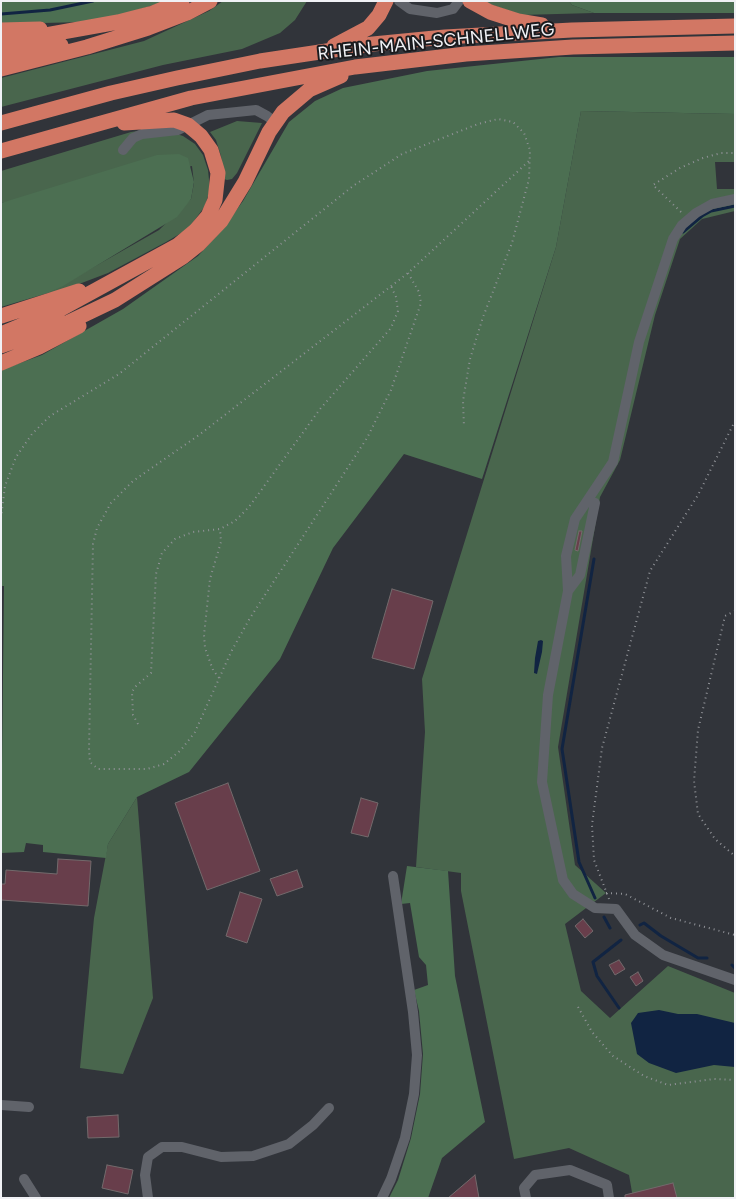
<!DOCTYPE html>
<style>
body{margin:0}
#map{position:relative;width:736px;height:1199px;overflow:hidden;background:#31343a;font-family:Figtree,sans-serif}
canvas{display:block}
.frame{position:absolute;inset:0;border:2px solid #f0f1f5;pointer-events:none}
</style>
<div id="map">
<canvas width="736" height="1199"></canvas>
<div class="frame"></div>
</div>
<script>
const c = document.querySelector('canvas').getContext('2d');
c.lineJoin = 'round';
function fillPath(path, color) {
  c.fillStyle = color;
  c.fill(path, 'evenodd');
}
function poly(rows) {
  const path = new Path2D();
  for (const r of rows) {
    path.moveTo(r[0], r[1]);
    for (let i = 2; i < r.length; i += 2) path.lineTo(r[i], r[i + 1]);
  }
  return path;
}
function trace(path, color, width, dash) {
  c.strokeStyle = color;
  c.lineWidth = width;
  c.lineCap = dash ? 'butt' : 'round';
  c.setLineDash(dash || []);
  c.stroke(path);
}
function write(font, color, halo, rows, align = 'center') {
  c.font = font + ' Figtree,sans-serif';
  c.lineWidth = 4;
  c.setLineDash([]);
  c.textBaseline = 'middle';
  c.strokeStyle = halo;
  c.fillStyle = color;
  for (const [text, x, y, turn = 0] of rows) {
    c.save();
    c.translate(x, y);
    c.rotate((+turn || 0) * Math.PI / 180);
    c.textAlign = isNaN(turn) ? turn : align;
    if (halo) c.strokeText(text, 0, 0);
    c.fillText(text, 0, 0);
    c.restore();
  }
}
fillPath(poly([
 [223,1,307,1,295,20,280,33,242,49,163,65,1,107,1,78,144,41,209,11],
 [481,1,569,1,572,5,594,13,521,15],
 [581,111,735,114,735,162,715,162,717,189,735,189,735,211,702,219,680,239,655,315,620,460,600,497,558,747,575,865,606,893,565,924,581,991,610,1018,668,966,735,993,735,1198,633,1198,629,1175,569,1148,514,1159,461,891,461,873,416,867,425,732,422,679,556,247],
 [237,121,262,123,237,173,232,179,227,180,224,179,221,156,216,140,210,132],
 [158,128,183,136,195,144,203,155,208,170,210,189,205,206,188,229,166,242,108,273,58,292,48,293,159,230,191,199,194,183,192,166,1,203,1,171,131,132],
 [137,797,153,998,123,1074,80,1068,94,918,108,844]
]), '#49664d');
fillPath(poly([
 [1,1,166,1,128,13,84,22,1,24],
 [569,1,735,1,735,13,594,13,572,5],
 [559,57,735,57,735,114,581,111,556,247,482,479,404,454,333,548,280,659,189,772,137,797,108,844,106,858,43,852,43,845,26,843,24,852,1,853,4,586,1,586,1,370,42,355,123,309,198,256,222,230,243,201,289,122,315,101,343,88,427,71],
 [179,154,188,158,194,182,191,199,177,217,63,286,48,293,1,307,1,203,157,155],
 [407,866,448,871,455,976,485,1122,442,1158,428,1198,389,1198,398,1180,411,1138,420,1094,423,1054,419,1011,414,990,428,985,426,965,419,957,410,903,401,904]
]), '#4c6f52');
fillPath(poly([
 [541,640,543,641,542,652,537,674,534,673,535,658,538,641],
 [659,1010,678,1014,697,1014,735,1023,735,1067,714,1065,676,1073,649,1063,637,1054,631,1023,638,1013]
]), '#112442');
trace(poly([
 [1,14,50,10,93,1],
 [683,232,702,216,711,211,735,206],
 [594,559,562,749,579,862,595,898],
 [604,917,610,928],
 [640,925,644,923,661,936,698,958,707,958],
 [732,965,735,968],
 [619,1008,597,976,593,962,621,940]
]), '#112442', 3);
const building = poly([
 [579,531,582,531,578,551,575,550,579,531],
 [392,589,433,601,414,669,372,658,392,589],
 [228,783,260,871,207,890,175,803,228,783],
 [361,798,378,803,368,837,351,833,361,798],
 [58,859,91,861,88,906,1,900,1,884,5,884,6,870,57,874,58,859],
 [297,870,303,887,277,896,270,879,297,870],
 [240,892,262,899,247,943,226,936,240,892],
 [583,919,593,931,585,938,575,926,583,919],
 [619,960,625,969,615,975,609,965,619,960],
 [638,972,643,981,636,986,630,977,638,972],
 [118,1115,119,1137,88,1138,87,1117,118,1115],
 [107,1165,133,1170,128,1194,102,1188,107,1165],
 [475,1175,479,1198,448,1198,475,1175],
 [673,1183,677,1198,625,1198,625,1195,673,1183]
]);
fillPath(building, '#683e4b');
trace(building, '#736a6c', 1);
trace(poly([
 [681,212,653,185,680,168,703,158,721,153,735,153],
 [408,273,419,292,421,303,391,390,367,438,250,618,231,652,195,732,181,750,164,764,147,769,98,769,90,762,89,750,93,544,97,528,111,503,133,481,199,435,408,273,530,160],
 [1,518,5,486,16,457,32,434,50,416,119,374,353,186,402,154,478,124,498,119,513,122,524,133,530,150,529,179,512,243,483,317,470,359,463,401,464,427],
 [735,611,725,616,698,730,694,781,698,814,715,839,735,856],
 [219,678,213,670,205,648,204,635,210,579,221,542,220,529],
 [138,724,133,715,132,692,135,687,151,673,156,574,162,553,175,539,193,532,220,529,235,521,249,507,320,409,391,328,398,311,396,297,391,286],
 [606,893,625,894,671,918,735,935],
 [609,899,594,860,592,825,602,748,650,571,698,495,735,421],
 [578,1007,592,1032,613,1056,644,1076,668,1085,714,1079,735,1080]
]), '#919398', 2, [1, 4]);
trace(poly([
 [399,1,410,9,437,13,453,9,459,1],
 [123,150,133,138,142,134,178,130,208,115,256,110,267,116,275,122],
 [735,199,712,204,696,213,682,225,673,239,639,342,613,462,575,519,566,556,568,591,548,695,542,782,563,880,573,894,595,908,616,909,635,935,663,955,735,980],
 [568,591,580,575,595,503],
 [1,1105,29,1107],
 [24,1179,36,1198],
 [148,1198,145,1175,148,1157,162,1147,182,1147,221,1157,253,1156,289,1144,313,1125,329,1108],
 [382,1198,391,1179,405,1138,414,1094,417,1055,413,1012,393,876],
 [526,1198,524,1188,535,1175,570,1170,607,1185,609,1198]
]), '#60636a', 10);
trace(poly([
 [470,1,490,12,518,21,542,25],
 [1,30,40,29],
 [1,43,118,22,153,13,182,1],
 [334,46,368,28,379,15,386,1],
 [1,55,61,45],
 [1,69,87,47,148,28,187,13,210,1],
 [1,123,111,93,177,78,260,61,373,44,445,37,572,30,735,26],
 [1,151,191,98,355,67,466,54,573,47,735,43],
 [1,316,79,291],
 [1,334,61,309,178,245,196,230,208,216,215,200,218,173,211,150,201,136,188,125,174,120,124,123],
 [1,346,69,322,115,300,183,257,198,245,221,221,245,182,269,132,283,112,309,90,341,76],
 [1,363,39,347,79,326]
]), '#d27764', 15);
write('18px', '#f0f1f5', '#1a1b1e', [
 ["RHEIN-MAIN-SCHNELLWEG",436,42,-6]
]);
</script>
